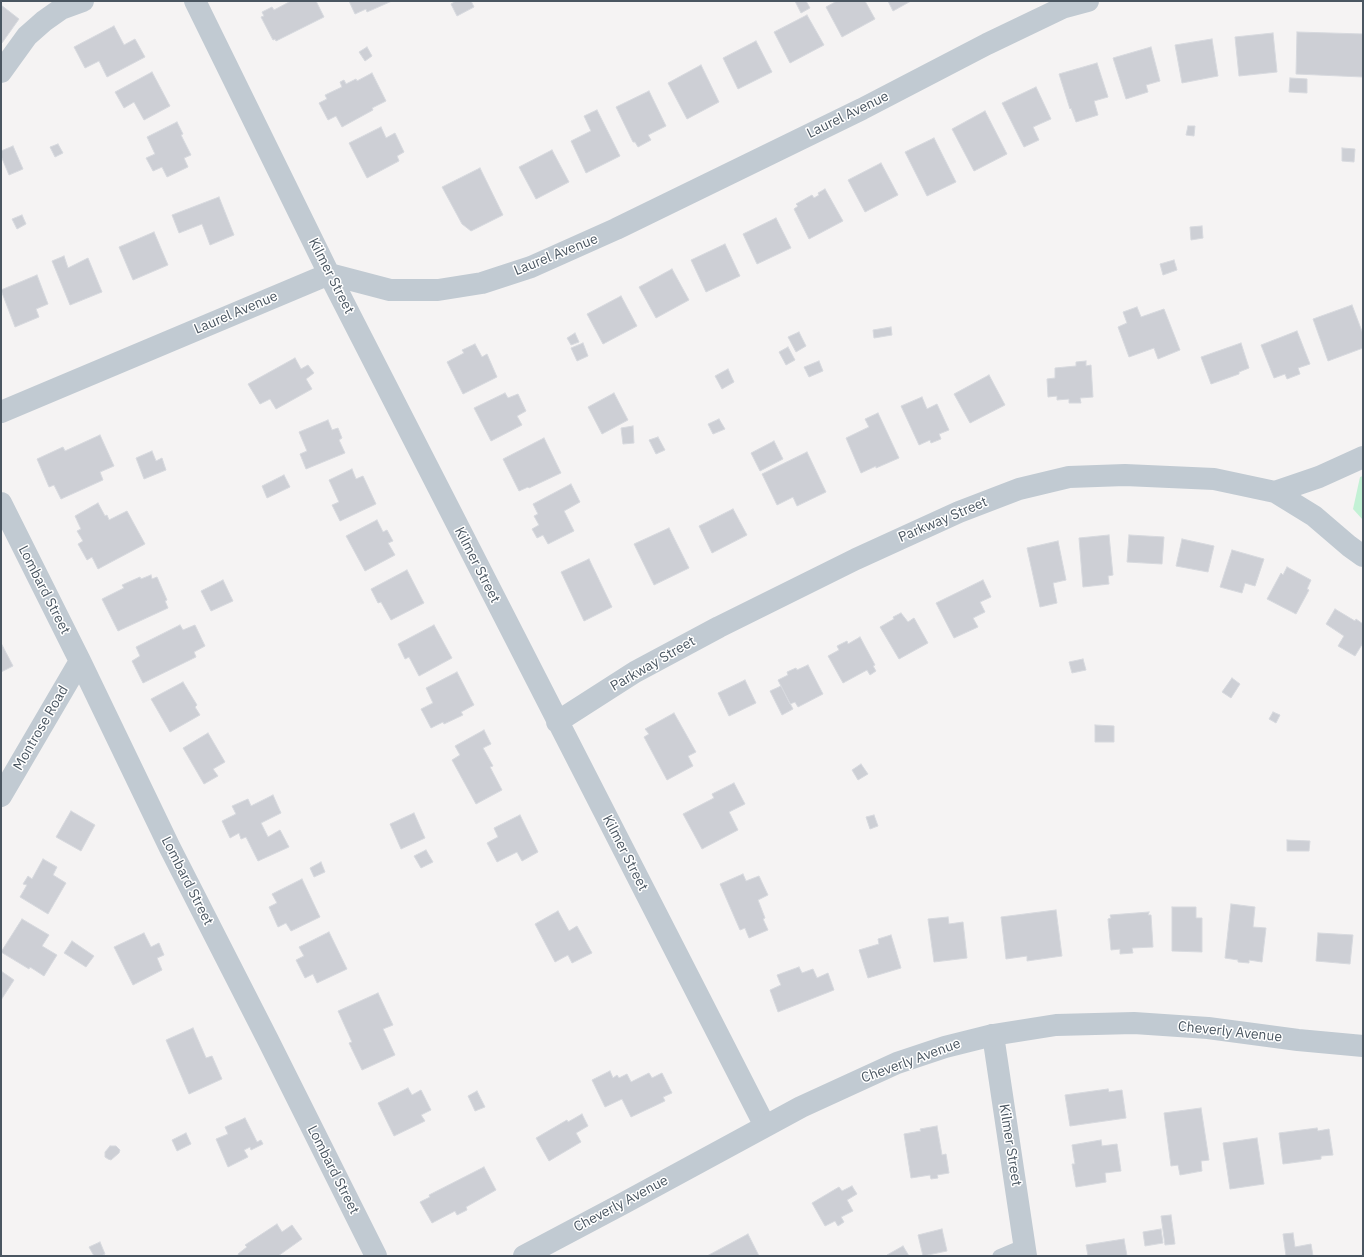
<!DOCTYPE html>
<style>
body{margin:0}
#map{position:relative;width:1364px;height:1257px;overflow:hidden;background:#f5f3f3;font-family:"IBM Plex Sans",sans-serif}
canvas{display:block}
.frame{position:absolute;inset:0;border:2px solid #4a5661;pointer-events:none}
</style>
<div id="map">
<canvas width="1364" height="1257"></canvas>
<div class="frame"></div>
</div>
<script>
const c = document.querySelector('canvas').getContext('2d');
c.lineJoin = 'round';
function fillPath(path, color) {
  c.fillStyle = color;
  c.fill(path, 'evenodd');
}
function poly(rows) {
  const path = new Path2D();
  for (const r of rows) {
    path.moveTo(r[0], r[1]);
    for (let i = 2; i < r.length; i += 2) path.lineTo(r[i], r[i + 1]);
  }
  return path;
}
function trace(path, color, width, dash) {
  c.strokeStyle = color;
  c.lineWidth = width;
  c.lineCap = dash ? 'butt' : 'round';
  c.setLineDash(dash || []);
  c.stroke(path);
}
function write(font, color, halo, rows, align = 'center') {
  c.font = font + ' "IBM Plex Sans",sans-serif';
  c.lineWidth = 3;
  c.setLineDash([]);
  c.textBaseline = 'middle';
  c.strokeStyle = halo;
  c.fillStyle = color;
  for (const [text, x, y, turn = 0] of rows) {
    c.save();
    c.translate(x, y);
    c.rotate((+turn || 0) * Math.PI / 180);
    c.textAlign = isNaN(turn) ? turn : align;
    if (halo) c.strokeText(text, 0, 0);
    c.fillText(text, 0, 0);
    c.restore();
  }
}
fillPath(poly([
 [1363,476,1363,520,1353,509,1360,477]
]), '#c3f1d5');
const building = poly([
 [291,1,316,1,324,17,276,41,275,39,273,40,261,17,264,16,262,12,272,7,274,10,291,1],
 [349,1,392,1,367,12,366,9,355,14,349,1],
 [456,1,471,1,474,7,457,16,451,4,456,1],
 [795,1,806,1,810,8,801,13,795,1],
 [837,1,865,1,875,19,842,37,826,7,837,1],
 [888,1,911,1,893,11,888,1],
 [1,5,19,19,2,43,1,42,1,5],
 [807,15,824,45,790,63,774,32,807,15],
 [114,26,124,45,135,39,145,57,107,77,99,61,85,68,74,47,114,26],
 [1297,32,1363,34,1363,77,1296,74,1297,32],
 [1273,33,1277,72,1239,76,1235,37,1273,33],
 [1212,39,1218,76,1182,83,1175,45,1212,39],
 [756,41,772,72,738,89,723,58,756,41],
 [367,47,372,56,365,61,359,52,367,47],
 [1151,47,1160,81,1146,85,1148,92,1126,99,1113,58,1151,47],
 [1097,63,1108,97,1094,101,1098,115,1076,122,1071,108,1070,109,1059,74,1097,63],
 [701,65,719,102,687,119,668,83,701,65],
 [152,72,170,106,144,120,134,102,124,108,115,92,152,72],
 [372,73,386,101,372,108,373,110,342,127,336,116,328,120,319,103,327,99,325,95,342,87,340,82,344,80,346,84,356,79,357,81,372,73],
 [1290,78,1307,79,1307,93,1289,92,1290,78],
 [1036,87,1051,119,1033,127,1039,140,1024,147,1002,103,1036,87],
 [649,91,666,126,648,135,651,140,638,147,635,142,633,142,616,107,649,91],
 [597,110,620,156,586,173,571,141,591,131,584,116,597,110],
 [985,111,1007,154,974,171,952,129,985,111],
 [177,122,183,134,181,135,191,155,184,158,188,167,167,177,162,167,153,171,146,158,155,154,147,137,177,122],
 [1188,126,1195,126,1194,136,1186,135,1188,126],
 [381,127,386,138,395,133,404,152,397,156,399,161,367,178,349,143,381,127],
 [934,138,956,182,927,196,905,152,934,138],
 [58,144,63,153,55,157,50,147,58,144],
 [13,146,23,169,9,175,1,156,1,151,13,146],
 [1342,148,1355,149,1354,162,1342,161,1342,148],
 [552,150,569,182,536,199,519,167,552,150],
 [881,163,898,195,865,212,848,180,881,163],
 [480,168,503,215,471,231,462,224,442,187,480,168],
 [825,189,843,221,809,239,794,209,798,206,796,204,812,195,814,198,819,195,818,193,825,189],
 [219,197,234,235,210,245,202,224,179,233,172,215,219,197],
 [22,215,26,224,17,229,12,219,22,215],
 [776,218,791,248,757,264,743,234,776,218],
 [1202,226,1203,238,1191,240,1190,227,1202,226],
 [154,232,168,265,133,280,119,247,154,232],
 [725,244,740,276,706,292,691,260,725,244],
 [64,256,68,268,88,258,102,292,70,305,52,261,64,256],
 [1174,260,1177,270,1163,275,1160,264,1174,260],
 [672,269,689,300,656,318,639,287,672,269],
 [37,275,48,304,36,309,39,317,15,327,1,290,37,275],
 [621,296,637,326,603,344,587,314,621,296],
 [1352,305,1363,334,1363,348,1328,361,1313,319,1352,305],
 [1137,307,1141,317,1164,309,1180,350,1158,359,1154,348,1129,357,1118,327,1127,323,1123,312,1137,307],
 [891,327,892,335,874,338,873,330,891,327],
 [1297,331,1310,364,1298,368,1300,374,1287,379,1285,374,1274,378,1261,345,1297,331],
 [799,332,806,346,796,352,788,337,799,332],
 [575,333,579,342,571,345,567,338,575,333],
 [583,343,588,356,577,361,571,348,583,343],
 [1241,343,1249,368,1239,372,1239,374,1211,384,1201,357,1241,343],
 [475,344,482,357,487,354,497,377,463,394,447,362,464,353,462,350,475,344],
 [788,347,795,360,786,365,779,352,788,347],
 [295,358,301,369,308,365,314,373,306,379,312,389,276,409,270,399,260,404,248,384,295,358],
 [819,361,823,371,809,377,804,367,819,361],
 [1086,361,1086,366,1091,365,1093,397,1080,398,1081,403,1069,403,1069,399,1057,400,1057,396,1048,397,1047,379,1055,378,1055,368,1076,366,1076,362,1086,361],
 [728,369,734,382,722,389,715,376,728,369],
 [989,375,1005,405,970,423,954,394,989,375],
 [505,393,508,398,518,394,526,411,517,416,522,425,491,441,474,408,505,393],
 [614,393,628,420,602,434,588,407,614,393],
 [922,397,927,409,937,404,949,430,939,434,941,439,931,443,930,440,919,445,901,406,922,397],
 [878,413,899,458,876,468,876,466,861,473,846,438,869,427,865,419,878,413],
 [719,419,725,429,713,434,708,424,719,419],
 [328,420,332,430,338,428,342,438,339,440,345,453,306,469,300,454,307,451,299,432,328,420],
 [633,426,634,443,623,444,621,428,633,426],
 [100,435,114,466,100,472,103,480,61,499,54,485,49,487,37,459,63,447,65,451,100,435],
 [658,437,665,450,656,454,649,440,658,437],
 [544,438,561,473,529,488,528,487,519,491,503,459,544,438],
 [774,441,783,459,760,471,751,453,774,441],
 [152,451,156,461,162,458,166,470,144,479,136,458,152,451],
 [807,452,826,492,797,506,793,497,777,505,762,474,807,452],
 [352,469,356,479,363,476,376,504,340,521,332,505,339,502,329,480,352,469],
 [284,475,290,487,267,498,262,486,284,475],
 [571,484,580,502,564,511,574,531,548,544,543,535,537,538,532,529,539,525,534,516,538,514,533,504,571,484],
 [98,503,105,516,107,515,109,520,127,511,145,544,98,569,92,557,87,560,78,544,83,541,77,531,81,529,75,516,98,503],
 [733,509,747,535,712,553,699,526,733,509],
 [377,520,383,532,387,530,393,541,388,543,395,555,365,571,346,536,377,520],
 [669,528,689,568,654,585,634,544,669,528],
 [1109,535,1113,575,1108,576,1109,584,1083,587,1079,538,1109,535],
 [1129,535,1164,537,1162,564,1127,562,1129,535],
 [1182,539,1214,546,1208,572,1176,566,1182,539],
 [1058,541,1066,580,1053,583,1057,603,1040,607,1027,548,1058,541],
 [1232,550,1264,559,1255,586,1245,583,1242,593,1220,587,1232,550],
 [589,559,612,607,584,621,561,572,589,559],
 [1287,567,1311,580,1307,589,1309,590,1296,614,1267,599,1281,573,1283,575,1287,567],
 [407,570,424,603,391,620,381,602,378,603,371,589,407,570],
 [151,575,152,579,157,577,167,600,165,601,168,608,118,631,102,599,124,588,122,585,140,577,141,579,151,575],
 [223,580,233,601,211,611,201,591,223,580],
 [983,580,991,597,980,602,985,612,973,618,978,627,954,638,936,603,983,580],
 [1335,609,1355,621,1356,619,1363,624,1363,643,1355,656,1338,646,1344,636,1326,624,1335,609],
 [901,613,908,622,914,618,928,643,899,659,880,627,894,619,893,617,901,613],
 [180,625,183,630,195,625,205,646,194,652,196,657,143,683,132,661,140,656,136,647,180,625],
 [434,625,452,658,419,676,409,657,405,659,398,644,434,625],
 [860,637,875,665,873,666,876,671,870,675,867,670,843,683,828,656,839,650,837,646,847,641,848,644,860,637],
 [1,643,13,666,1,672,1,643],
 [1083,659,1086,670,1072,673,1069,662,1083,659],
 [808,665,823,694,798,707,795,702,790,704,778,680,788,675,787,672,796,668,797,670,808,665],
 [457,672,474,705,461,712,463,715,444,724,443,722,431,728,421,709,433,703,426,688,457,672],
 [1232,678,1240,684,1231,698,1222,692,1232,678],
 [745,680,756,703,729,716,718,693,745,680],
 [183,682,197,705,195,707,200,715,170,732,151,699,183,682],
 [781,686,793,709,782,715,770,691,781,686],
 [1273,712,1280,715,1276,723,1269,719,1273,712],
 [674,713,696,752,688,756,693,766,667,780,644,737,649,734,645,729,674,713],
 [1095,725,1114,726,1114,742,1095,742,1095,725],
 [484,730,491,744,483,748,493,766,490,767,502,790,476,804,452,760,460,755,455,746,484,730],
 [208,733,225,762,213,769,218,776,204,784,183,748,208,733],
 [861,764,868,774,858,780,852,770,861,764],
 [734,783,745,804,729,812,738,830,702,849,683,814,714,798,712,794,734,783],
 [273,795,281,813,261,823,268,837,280,830,289,847,258,861,246,837,241,839,239,833,230,838,222,821,236,814,232,806,248,799,251,806,273,795],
 [71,811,95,825,81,851,56,837,71,811],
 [414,813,425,838,401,849,390,824,414,813],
 [520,815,538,852,522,861,517,852,497,862,487,843,498,837,494,828,520,815],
 [874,815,878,826,870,829,866,817,874,815],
 [1287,840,1310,841,1309,851,1287,851,1287,840],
 [426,850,433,862,421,868,414,856,426,850],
 [43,859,57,867,53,875,66,883,48,914,20,897,27,885,23,884,28,876,32,879,43,859],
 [321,862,325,872,314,877,310,868,321,862],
 [743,874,746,881,759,876,768,895,758,900,765,918,763,919,768,930,749,938,745,928,740,930,720,884,743,874],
 [302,879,320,917,291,931,286,923,278,927,269,907,277,903,272,894,302,879],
 [1231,904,1255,907,1253,927,1266,928,1262,962,1249,960,1249,963,1238,962,1238,960,1225,958,1231,904],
 [1172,907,1196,907,1196,918,1202,918,1202,952,1172,951,1172,907],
 [1056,910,1062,956,1027,961,1027,956,1006,959,1001,917,1056,910],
 [558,911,569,931,577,926,592,953,572,963,568,955,555,962,535,924,558,911],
 [1149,912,1148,915,1151,915,1153,947,1132,948,1133,953,1120,954,1120,949,1111,950,1108,919,1111,918,1110,915,1149,912],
 [948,917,949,924,963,922,967,958,934,962,928,919,948,917],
 [22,919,49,935,42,946,57,955,44,976,30,967,29,969,1,952,22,919],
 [329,932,347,969,317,983,313,974,305,978,296,960,304,956,299,947,329,932],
 [144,933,151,947,159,943,164,955,157,958,162,970,133,985,114,947,144,933],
 [1318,933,1353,935,1350,964,1316,961,1318,933],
 [891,935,901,968,868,978,859,950,879,944,878,939,891,935],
 [72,941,94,956,86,967,64,953,72,941],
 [799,967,802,973,813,969,817,978,828,973,834,990,778,1012,770,990,781,985,777,975,799,967],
 [1,971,14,980,1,1000,1,971],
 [378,993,393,1025,383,1029,395,1055,362,1070,349,1043,352,1042,338,1011,378,993],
 [193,1028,206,1058,212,1056,222,1079,189,1094,166,1040,193,1028],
 [610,1071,613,1078,617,1075,619,1078,627,1074,631,1082,649,1073,652,1078,662,1073,672,1093,663,1097,665,1101,631,1117,622,1099,605,1107,592,1080,610,1071],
 [408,1088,412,1095,421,1090,431,1110,421,1115,425,1121,394,1136,378,1103,408,1088],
 [1108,1089,1109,1092,1122,1090,1126,1118,1070,1126,1065,1095,1108,1089],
 [477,1091,485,1107,475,1111,468,1096,477,1091],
 [1201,1108,1209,1160,1201,1161,1202,1171,1180,1175,1178,1165,1171,1166,1164,1113,1201,1108],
 [582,1114,588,1126,576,1133,581,1142,549,1161,536,1138,567,1120,568,1122,582,1114],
 [245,1118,257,1142,261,1140,263,1144,251,1150,250,1147,244,1150,248,1157,228,1167,216,1139,228,1134,225,1127,245,1118],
 [937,1126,942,1155,946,1154,949,1173,937,1175,938,1178,931,1179,930,1175,911,1178,904,1134,921,1131,920,1129,937,1126],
 [1317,1128,1318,1131,1329,1129,1333,1155,1321,1156,1321,1159,1283,1164,1279,1133,1317,1128],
 [186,1133,191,1144,177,1151,172,1140,186,1133],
 [1257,1138,1264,1184,1230,1189,1223,1143,1257,1138],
 [1101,1140,1102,1146,1117,1144,1121,1171,1105,1173,1106,1182,1076,1187,1072,1164,1075,1164,1072,1145,1101,1140],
 [110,1146,116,1146,120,1150,119,1153,111,1160,108,1159,105,1157,105,1152,110,1146],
 [484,1167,496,1190,466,1207,467,1210,457,1215,455,1211,432,1223,420,1202,430,1197,429,1195,484,1167],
 [852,1186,857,1194,847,1200,853,1211,841,1217,844,1222,838,1226,835,1221,825,1226,812,1203,839,1187,842,1191,852,1186],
 [1171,1215,1175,1244,1165,1245,1161,1216,1171,1215],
 [277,1224,282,1232,292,1225,302,1239,278,1256,239,1256,238,1254,247,1247,245,1245,277,1224],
 [942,1229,947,1251,923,1256,918,1235,942,1229],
 [1161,1229,1163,1243,1145,1246,1143,1232,1161,1229],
 [1293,1233,1295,1247,1311,1244,1313,1256,1286,1256,1283,1234,1293,1233],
 [748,1234,759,1256,707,1256,748,1234],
 [1124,1239,1127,1256,1088,1256,1086,1245,1124,1239],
 [100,1242,105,1254,101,1256,94,1256,89,1247,100,1242],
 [903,1246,909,1256,887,1256,887,1255,903,1246]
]);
fillPath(building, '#cdcfd5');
trace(building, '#d7d9de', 1);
trace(poly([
 [999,1256,1025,1245]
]), '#c1cad2', 13);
trace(poly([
 [195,1,329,274,765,1126],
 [1,72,27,36,44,21,61,9,83,1],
 [1,412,329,274,390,290,438,290,482,283,531,267,616,229,862,109,987,44,1062,8,1088,1],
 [1275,492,1314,516,1349,546,1363,556],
 [1,503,80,661,170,848,268,1040,376,1256],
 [557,722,635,672,719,627,856,559,959,512,1019,489,1069,477,1125,475,1214,479,1275,492,1319,477,1363,457],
 [1,796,80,661],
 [993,1035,1026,1256]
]), '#c1cad2', 22);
trace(poly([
 [524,1256,624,1203,801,1107,897,1063,945,1047,993,1035,1056,1025,1134,1023,1208,1028,1298,1040,1363,1046]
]), '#c1cad2', 22);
write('14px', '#4a5661', '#fff', [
 ["Laurel Avenue",848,115,-26],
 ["Laurel Avenue",556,255,-22],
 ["Kilmer Street",331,276,63],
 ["Laurel Avenue",236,313,-23],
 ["Parkway Street",943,520,-23],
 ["Kilmer Street",477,565,63],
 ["Lombard Street",44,590,63],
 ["Parkway Street",653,664,-30],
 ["Montrose Road",41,728,-60],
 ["Kilmer Street",625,853,63],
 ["Lombard Street",187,881,63],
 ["Cheverly Avenue",1230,1032,6],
 ["Cheverly Avenue",911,1061,-20],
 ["Kilmer Street",1010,1145,81],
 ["Lombard Street",333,1170,63],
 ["Cheverly Avenue",621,1204,-28]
]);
</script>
